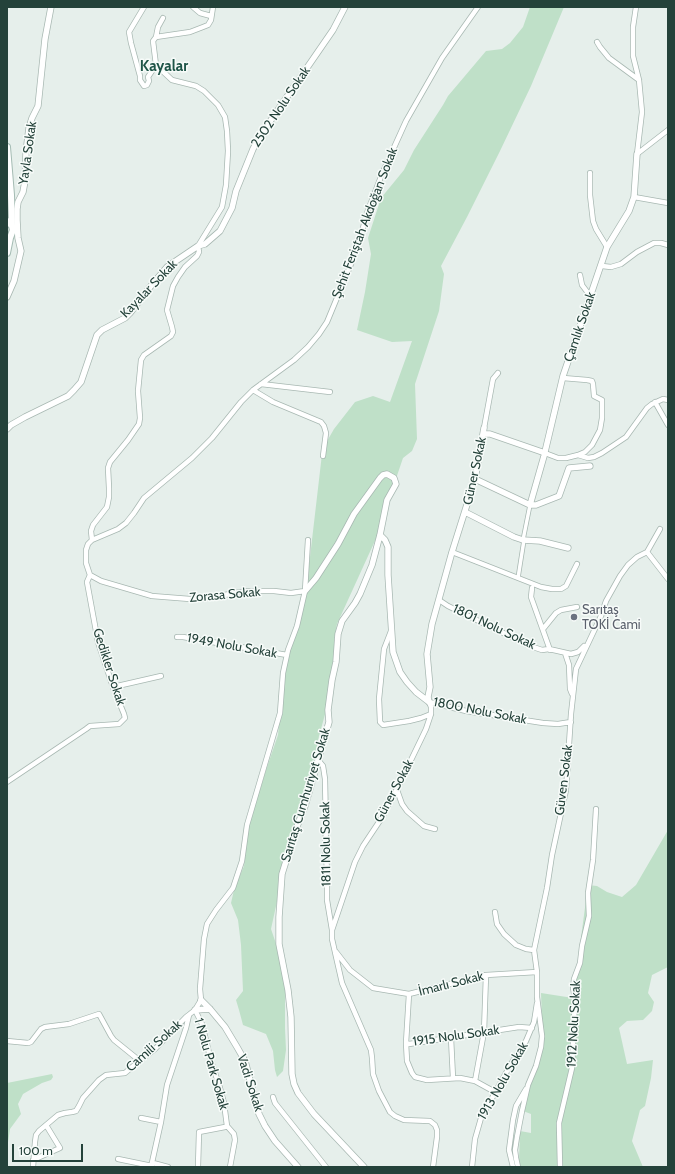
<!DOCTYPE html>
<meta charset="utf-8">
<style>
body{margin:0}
#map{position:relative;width:675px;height:1174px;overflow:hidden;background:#e6efeb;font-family:Cabin,sans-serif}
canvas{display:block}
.frame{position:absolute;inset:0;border:8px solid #24423a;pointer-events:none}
.scale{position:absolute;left:12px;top:1144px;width:71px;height:18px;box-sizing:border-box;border:2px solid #24423a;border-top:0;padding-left:5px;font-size:12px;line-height:14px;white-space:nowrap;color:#24423a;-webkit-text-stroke:3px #f7fbf9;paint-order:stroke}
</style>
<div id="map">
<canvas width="675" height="1174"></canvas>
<div class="frame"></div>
<div class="scale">100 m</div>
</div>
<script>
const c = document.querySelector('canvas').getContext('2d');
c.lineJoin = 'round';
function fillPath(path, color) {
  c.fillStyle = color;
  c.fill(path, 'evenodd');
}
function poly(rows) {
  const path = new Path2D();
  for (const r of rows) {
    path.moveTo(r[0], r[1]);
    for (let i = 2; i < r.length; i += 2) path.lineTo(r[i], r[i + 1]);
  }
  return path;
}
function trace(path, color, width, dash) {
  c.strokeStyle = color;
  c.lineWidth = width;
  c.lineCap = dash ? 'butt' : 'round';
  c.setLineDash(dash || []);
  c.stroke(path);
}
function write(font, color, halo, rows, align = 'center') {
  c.font = font + ' Cabin,sans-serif';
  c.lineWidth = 3;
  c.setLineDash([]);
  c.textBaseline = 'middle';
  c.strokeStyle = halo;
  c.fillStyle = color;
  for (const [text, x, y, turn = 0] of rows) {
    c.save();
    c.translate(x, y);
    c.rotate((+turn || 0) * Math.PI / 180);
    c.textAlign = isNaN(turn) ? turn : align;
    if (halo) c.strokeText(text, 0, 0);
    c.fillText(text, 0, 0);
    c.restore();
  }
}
fillPath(poly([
 [530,7,564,7,531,86,500,151,467,217,441,266,444,274,439,311,415,384,417,439,412,451,403,458,384,514,379,532,337,624,334,640,335,666,331,693,319,736,314,762,292,833,271,929,285,970,285,1028,286,1050,283,1071,277,1077,275,1070,273,1051,266,1034,243,1025,239,1010,236,1000,243,991,241,945,238,920,231,903,234,890,244,866,249,825,266,770,278,735,285,662,302,605,310,557,322,454,326,443,334,429,355,402,373,396,390,402,412,341,392,342,357,330,365,292,371,254,368,238,381,198,404,170,414,150,443,105,448,96,486,51,502,49,510,43,523,27],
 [668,830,668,967,652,975,648,993,654,1002,652,1011,643,1020,627,1021,619,1028,627,1064,653,1060,651,1078,645,1106,640,1110,632,1141,643,1167,656,1166,655,1167,520,1167,519,1162,520,1131,531,1133,531,1114,523,1111,540,1054,542,1021,541,993,573,998,588,885,597,886,607,892,622,897,636,885],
 [52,1074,53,1077,51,1080,42,1083,23,1094,18,1104,21,1114,10,1129,7,1149,7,1083]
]), '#bfe0c8');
const pedestrian = poly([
 [523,540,530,505],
 [518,578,524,540]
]);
const minor = poly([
 [144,7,129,32,131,43,140,76,140,80,144,86,147,85,149,81,148,77,156,65,153,41,156,37,190,32,203,27,208,25,211,20,213,7],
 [193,7,200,13,211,16],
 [636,7,633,27,633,56,639,80,642,112,637,154],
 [156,37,158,27,163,18],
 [597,42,600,47,609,58,639,80],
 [637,154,668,130],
 [590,173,590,195,593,221,596,229,607,247],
 [634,197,668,203],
 [602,266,611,267,621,264,637,252,654,243,661,243,668,245],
 [580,275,582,285,591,297],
 [563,378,587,380,592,381,593,384,594,396,602,400,602,418,600,430,592,445,585,452,578,455],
 [261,384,330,392],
 [253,390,273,402,321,422,324,426,326,433,323,456],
 [655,402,668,425],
 [484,428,493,379,498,373],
 [545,453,558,458,566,458,578,455,588,458,594,457,602,453,626,437,647,408,652,404,663,399,668,400],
 [92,540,91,531,93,525,107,507,109,497,109,488,108,468,110,462,128,440,139,424,140,418,138,391,141,360,144,355,171,336,173,332,172,327,167,310,173,286,178,277,185,267,197,256,199,252,198,246,222,207,226,185,228,151,227,131,225,117,218,105,204,91,196,86,172,80,156,65],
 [452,552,541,587,552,589,561,589,566,586,577,564],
 [647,552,660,529],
 [532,588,531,597,550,650],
 [305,591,291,593,274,591,247,591,207,598,190,599,152,596,101,581,90,575,86,563,86,550,88,544,92,540,118,529,126,523,134,513,144,498,192,458,212,438,241,402,253,390,294,360,308,347,319,334,327,322,351,264,360,239,367,213,382,174,406,121,442,58,478,7],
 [439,600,448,606,530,646,542,650,549,649,571,654,578,652,584,646],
 [543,629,556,613,561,610,577,607],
 [391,631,384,649,379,699,380,722,383,725,409,721,421,718,431,714],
 [177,637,183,637,287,655],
 [565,653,569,665,570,689,572,694],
 [113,687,161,676],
 [429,702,431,707,431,714,426,729,398,787,381,819,363,846,355,862,332,930,332,939,342,983,371,1050,372,1058,373,1074,379,1091,390,1112,395,1116,404,1120,430,1121,435,1125,437,1130,437,1137,433,1167],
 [429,702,466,711,543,723,558,724,571,722],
 [318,760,323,766,325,779,326,829,325,850,327,868,327,900,332,930],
 [7,782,86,729,90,726,119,724,125,718,124,714,113,687,98,642,87,582,90,575],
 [397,790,402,804,407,811,424,826,435,829],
 [495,912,497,924,504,934,516,945,526,949,534,950],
 [336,952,350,970,373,988,409,994,486,975,537,972],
 [409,994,406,1043,409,1044,519,1027,532,1028],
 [195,1010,202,1024,211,1061,220,1088,224,1103,227,1126,225,1127,199,1132,198,1167],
 [451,1038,453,1078],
 [7,1041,28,1043,31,1042,41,1029,45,1027,69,1024,99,1014,111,1036,114,1040,140,1061],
 [406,1043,407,1061,412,1073,415,1077,427,1080,460,1078,475,1081,495,1092],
 [475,1081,484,1032,486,975],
 [273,1097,275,1103,326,1167],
 [141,1118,161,1122],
 [227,1126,234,1134,235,1140,230,1167],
 [118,1159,152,1166],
 [33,1160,60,1148,46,1125],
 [153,1163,168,1167],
 [33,1167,35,1142,36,1135,39,1131,58,1115,65,1113,72,1112,76,1111,79,1106,83,1098,99,1080,106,1075,125,1073,132,1067,155,1049,186,1017,195,1010,201,1000,200,989,204,939,207,924,216,910,233,888,242,861,247,825,280,713,283,673,288,650,297,626,305,591,308,540],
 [151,1167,161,1122,167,1085,186,1028,189,1015],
 [472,1167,475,1139,481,1118,511,1064,526,1041,534,1022,537,1003],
 [513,1167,509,1150,513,1120,516,1106,526,1089],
 [518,1167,516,1158,515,1150,517,1137,522,1111,528,1085,536,1066,541,1047,542,1036,537,997,537,972,534,950,547,888,552,855,566,790,571,714,576,669,601,616,606,601,620,576,628,565,637,557,647,552,668,579],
 [560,1167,559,1123,572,1068,575,998,573,988,574,979,580,963,582,946,589,916,588,893,593,860,596,809]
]);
const tertiary = poly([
 [7,297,14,281,21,251,18,238,17,220,17,209,18,202,23,192,25,181,26,152,29,128,32,118,38,106,45,39,51,7],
 [7,429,11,425,25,417,68,396,74,390,81,382,97,335,102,330,125,318,130,313,150,287,167,267,198,246,205,244,220,231,232,208,236,191,253,149,260,136,333,30,345,7],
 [483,434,490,434,545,453],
 [475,479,530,505,544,456,563,376,607,247,629,211,634,197,637,154],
 [530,505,536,505,559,496,569,468,590,466],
 [465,512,514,537,523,540,540,541,568,548],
 [380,535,385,540,388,547,388,575,393,652,400,672,407,682,416,692,429,702],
 [305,591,316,578,338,544,354,514,380,478,383,475,387,474,394,478,396,484,387,500,380,535,372,565,360,594,355,603,342,621,338,634,336,662,332,680,328,710,329,722,305,806,296,829,282,874,279,917,279,944,288,990,291,1017,292,1074,294,1084,298,1093,314,1114,364,1167],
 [429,702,428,697,430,687,427,654,432,624,452,552,475,479,484,428],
 [201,1000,210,1009,225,1027,237,1047,245,1061,259,1114,265,1126,275,1141,298,1167],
 [195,1010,210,1009]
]);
const secondary = poly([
 [7,147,11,195,12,226],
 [7,221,12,226,13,230,10,238,7,241],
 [7,253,10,238]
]);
trace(pedestrian, '#a8b8b2', 5);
trace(minor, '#a8b8b2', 6);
trace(tertiary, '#a8b8b2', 7);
trace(secondary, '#a4bbb3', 8);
trace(pedestrian, '#fff', 3.5);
trace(minor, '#fff', 4.5);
trace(tertiary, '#fff', 5.5);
trace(secondary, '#fff', 6);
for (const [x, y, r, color] of [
 [574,617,4,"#6b7280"]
]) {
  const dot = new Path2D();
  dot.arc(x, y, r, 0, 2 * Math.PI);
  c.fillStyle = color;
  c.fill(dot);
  trace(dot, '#f7fbf9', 1.5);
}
write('13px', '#24423a', '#f7fbf9', [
 ["2502 Nolu Sokak",281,107,-56],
 ["Yayla Sokak",28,153,-82],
 ["Şehit Feriştah Akdoğan Sokak",365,223,-69],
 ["Kayalar Sokak",149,289,-46],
 ["Çamlık Sokak",580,327,-71],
 ["Güner Sokak",475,471,-78],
 ["Zorasa Sokak",225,595,-5],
 ["1801 Nolu Sokak",494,627,25],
 ["1949 Nolu Sokak",232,646,10],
 ["Gedikler Sokak",109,667,72],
 ["1800 Nolu Sokak",480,711,11],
 ["Güven Sokak",564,780,-83],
 ["Güner Sokak",394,791,-62],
 ["Sarıtaş Cumhuriyet Sokak",306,795,-73],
 ["1811 Nolu Sokak",326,844,-91],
 ["İmarlı Sokak",451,984,-14],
 ["1912 Nolu Sokak",574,1024,-87],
 ["1915 Nolu Sokak",456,1036,-8],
 ["Camili Sokak",154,1046,-42],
 ["1 Nolu Park Sokak",211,1064,74],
 ["1913 Nolu Sokak",503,1081,-60],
 ["Vadi Sokak",250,1083,72]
]);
write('13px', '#5b616d', '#f7fbf9', [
 ["Sarıtaş",582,610],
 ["TOKİ Cami",582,625]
], 'left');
write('bold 15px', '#1f5548', '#f7fbf9', [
 ["Kayalar",164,67]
]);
</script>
